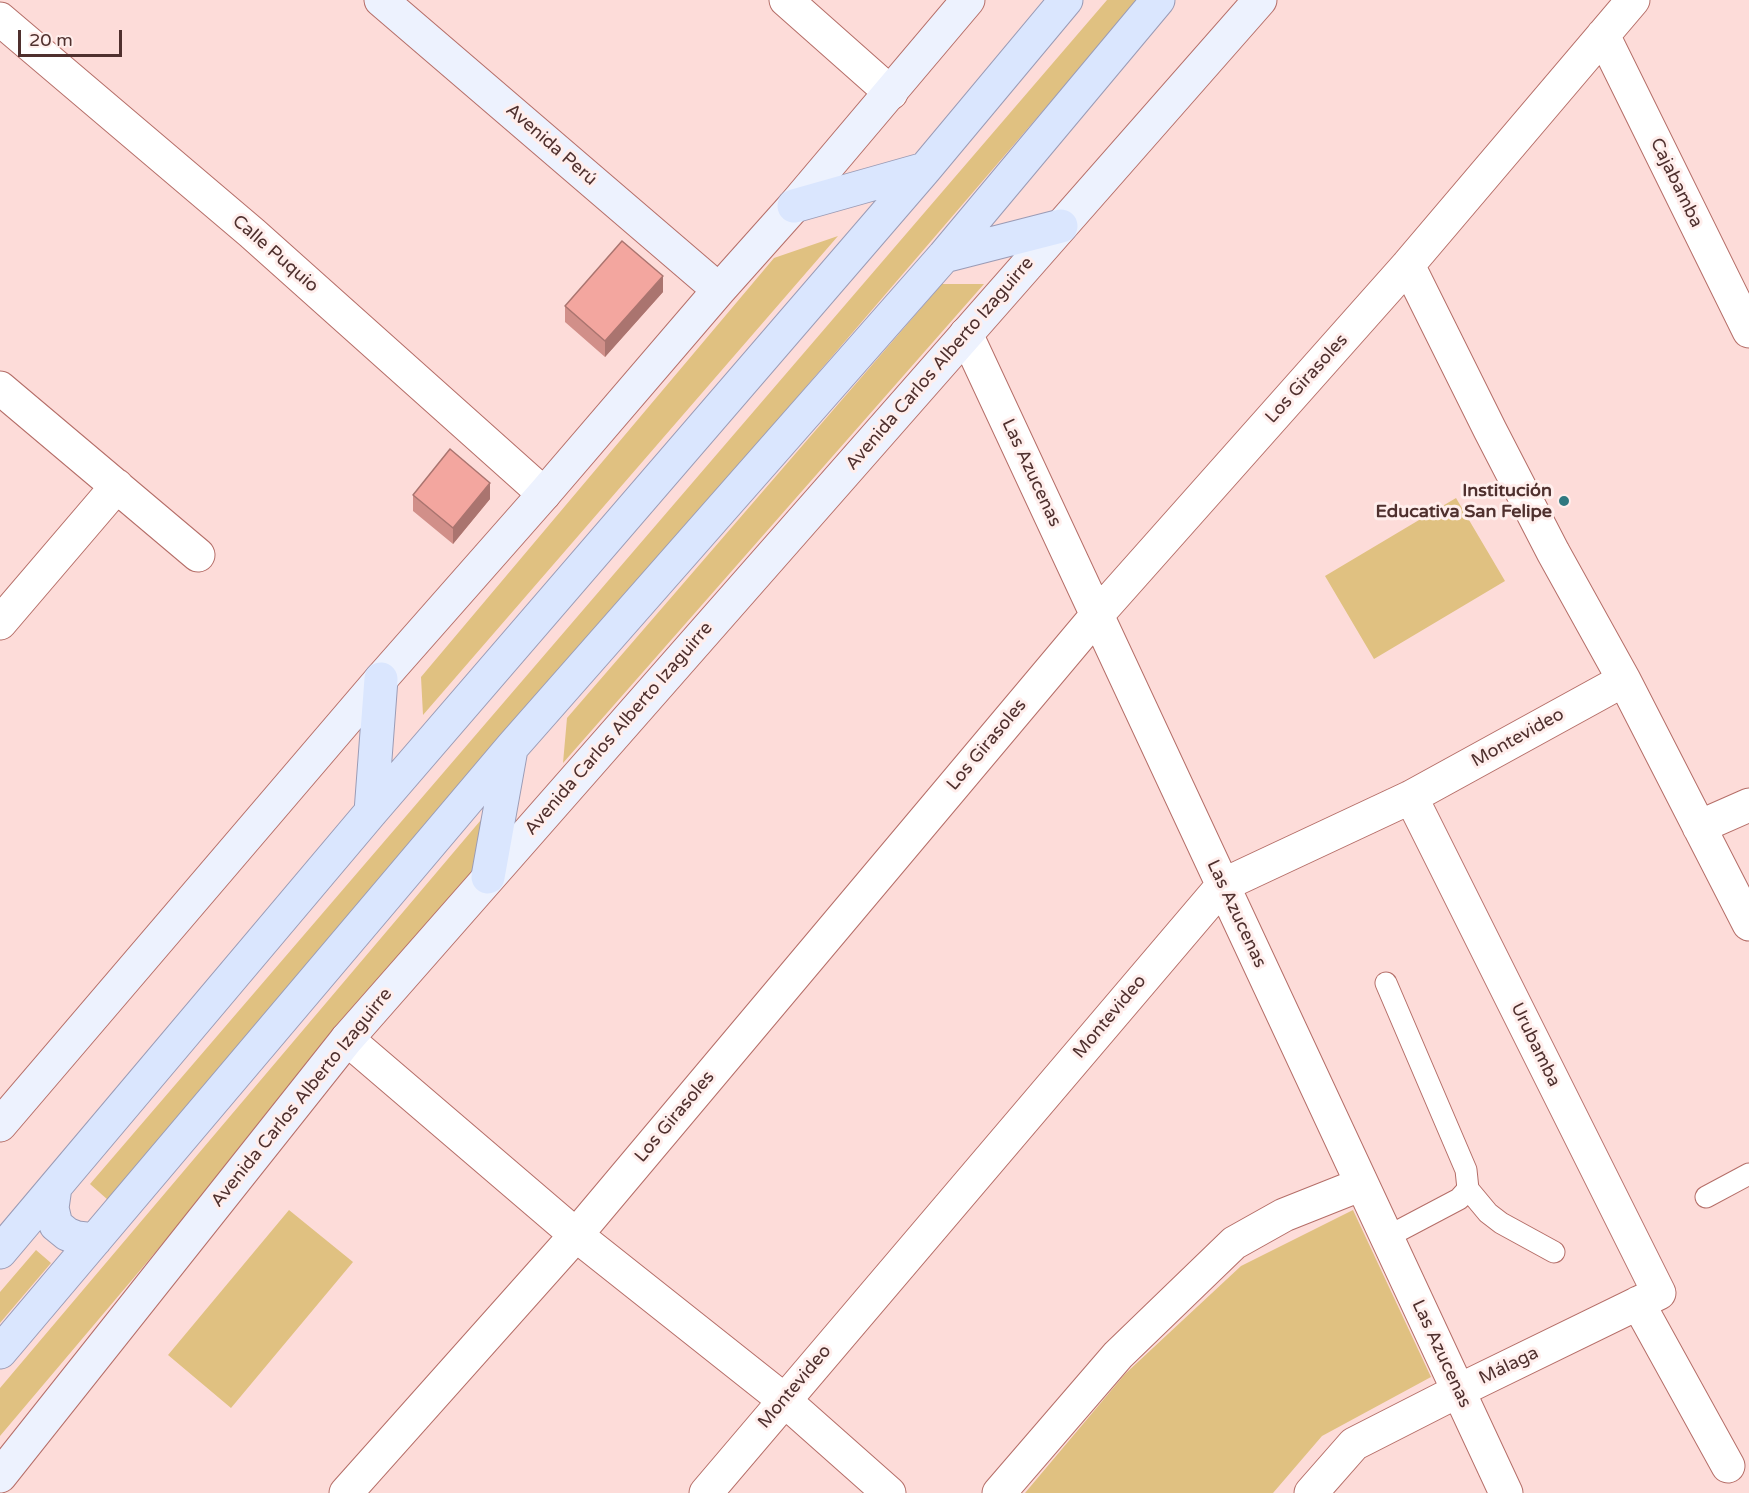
<!DOCTYPE html>
<meta charset="utf-8">
<style>
body{margin:0}
#map{position:relative;width:1749px;height:1493px;overflow:hidden;background:#fddcd9;font-family:"Varela Round",sans-serif}
canvas{display:block}
.scale{position:absolute;left:18px;top:30px;width:104px;height:27px;box-sizing:border-box;border:3px solid #4f302e;border-top:0;padding-left:8px;font-size:18px;line-height:21px;white-space:nowrap;color:#4f302e;-webkit-text-stroke:4px #ffeeec;paint-order:stroke}
</style>
<div id="map">
<canvas width="1749" height="1493"></canvas>
<div class="scale">20 m</div>
</div>
<script>
const c = document.querySelector('canvas').getContext('2d');
c.lineJoin = 'round';
function fillPath(path, color) {
  c.fillStyle = color;
  c.fill(path, 'evenodd');
}
function poly(rows) {
  const path = new Path2D();
  for (const r of rows) {
    path.moveTo(r[0], r[1]);
    for (let i = 2; i < r.length; i += 2) path.lineTo(r[i], r[i + 1]);
  }
  return path;
}
function trace(path, color, width, dash) {
  c.strokeStyle = color;
  c.lineWidth = width;
  c.lineCap = dash ? 'butt' : 'round';
  c.setLineDash(dash || []);
  c.stroke(path);
}
function write(font, color, halo, rows, align = 'center') {
  c.font = font + ' "Varela Round",sans-serif';
  c.lineWidth = 6;
  c.setLineDash([]);
  c.textBaseline = 'middle';
  c.strokeStyle = halo;
  c.fillStyle = color;
  for (const [text, x, y, turn = 0] of rows) {
    c.save();
    c.translate(x, y);
    c.rotate((+turn || 0) * Math.PI / 180);
    c.textAlign = isNaN(turn) ? turn : align;
    if (halo) c.strokeText(text, 0, 0);
    c.fillText(text, 0, 0);
    c.restore();
  }
}
fillPath(poly([
 [1107,0,1138,0,108,1200,90,1184],
 [838,236,423,715,421,677,774,258],
 [942,284,984,284,563,763,567,718],
 [1456,498,1505,581,1374,659,1325,576],
 [497,801,497,848,0,1436,0,1388],
 [289,1210,353,1262,231,1408,168,1355],
 [1353,1210,1431,1377,1322,1436,1273,1493,1025,1493,1125,1374,1241,1266],
 [36,1250,51,1263,0,1323,0,1292]
]), '#e0c181');
const lane = poly([
 [1386,983,1466,1170,1468,1189,1459,1199,1387,1237],
 [1468,1189,1488,1213,1501,1223,1554,1252],
 [1706,1197,1749,1174]
]);
const street = poly([
 [786,0,891,93],
 [0,19,252,233,544,494],
 [1603,35,1749,331],
 [1408,265,1490,430,1553,552,1624,680,1749,924],
 [966,334,1506,1493],
 [0,388,198,555],
 [0,623,117,486],
 [1699,827,1749,805],
 [347,1039,576,1235,784,1400,889,1493],
 [1638,1303,1728,1466],
 [346,1493,576,1235,1097,615,1408,265,1633,0],
 [706,1493,1223,885,1411,797,1624,680],
 [999,1493,1118,1355,1234,1243,1284,1215,1362,1184],
 [1311,1493,1354,1444,1458,1391,1659,1293,1411,797]
]);
const secondary = poly([
 [381,0,719,290],
 [0,1125,381,679,544,494,719,290,794,206,968,0],
 [0,1476,347,1039,1260,0]
]);
const primary = poly([
 [794,206,925,169],
 [944,256,1061,226],
 [371,812,381,679],
 [488,877,511,749],
 [55,1187,52,1208,56,1225,67,1234,77,1238,95,1240],
 [0,1252,371,812,925,169,1066,0],
 [0,1352,512,747,944,256,1158,0]
]);
trace(lane, '#b56e68', 23);
trace(street, '#b56e68', 35);
trace(secondary, '#b56e68', 35);
trace(primary, '#9a9bb5', 35);
trace(lane, '#fff', 21);
trace(street, '#fff', 33);
trace(secondary, '#edf2fe', 33);
trace(primary, '#dae6fe', 33);
fillPath(poly([
 [663,292,605,357,565,322,565,306],
 [413,495,490,499,453,544,413,511]
]), '#d18f89');
fillPath(poly([
 [663,276,663,292,605,357,605,341],
 [490,483,490,499,453,544,453,528]
]), '#aa746f');
const building = poly([
 [622,241,663,276,605,341,565,306,622,241],
 [450,449,490,483,453,528,413,495,450,449]
]);
fillPath(building, '#f3a69f');
trace(building, '#aa746f', 1.5);
for (const [x, y, r, color] of [
 [1564,501,6,"#307880"]
]) {
  const dot = new Path2D();
  dot.arc(x, y, r, 0, 2 * Math.PI);
  c.fillStyle = color;
  c.fill(dot);
  trace(dot, '#ffeeec', 2);
}
write('18px', '#4f302e', '#ffeeec', [
 ["Avenida Perú",551,145,41],
 ["Cajabamba",1676,183,64],
 ["Calle Puquio",275,254,41],
 ["Avenida Carlos Alberto Izaguirre",940,364,-49],
 ["Los Girasoles",1307,379,-48],
 ["Las Azucenas",1031,473,65],
 ["Avenida Carlos Alberto Izaguirre",619,729,-49],
 ["Montevideo",1518,738,-29],
 ["Los Girasoles",987,745,-50],
 ["Las Azucenas",1236,914,65],
 ["Montevideo",1110,1017,-50],
 ["Urubamba",1535,1045,64],
 ["Avenida Carlos Alberto Izaguirre",302,1098,-51],
 ["Los Girasoles",675,1117,-50],
 ["Las Azucenas",1441,1354,65],
 ["Málaga",1509,1366,-26],
 ["Montevideo",795,1387,-50]
]);
write('bold 18px', '#4f302e', '#ffeeec', [
 ["Institución",1552,491],
 ["Educativa San Felipe",1552,512]
], 'right');
</script>
